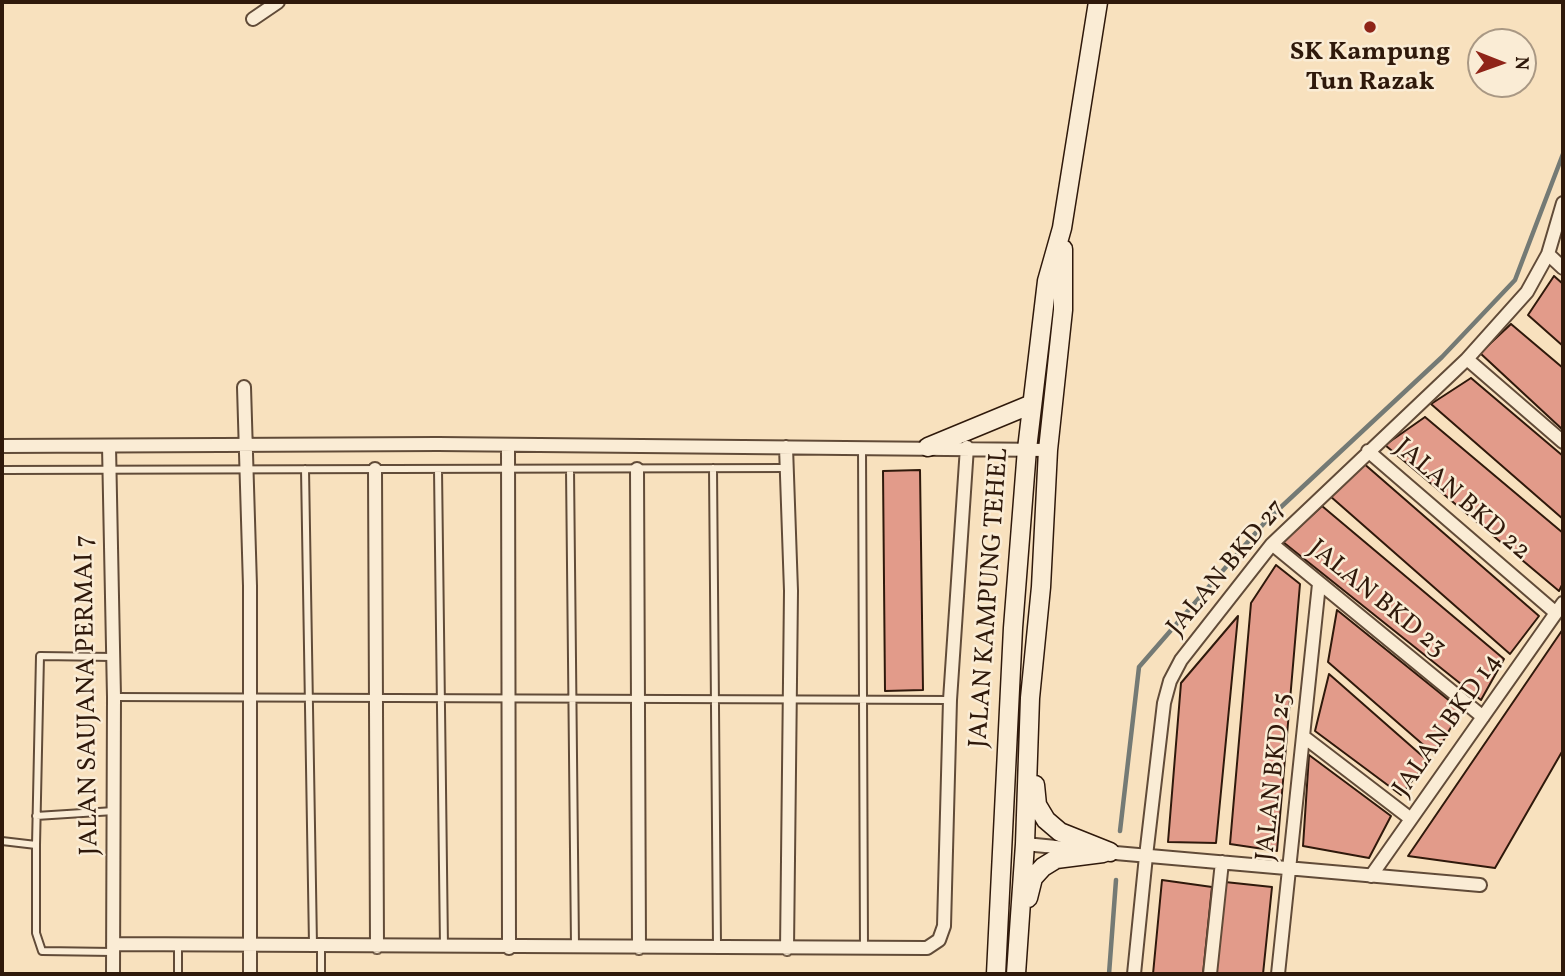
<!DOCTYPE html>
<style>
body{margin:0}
#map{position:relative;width:1565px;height:976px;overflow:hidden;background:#f8e1be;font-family:Vollkorn,serif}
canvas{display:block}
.frame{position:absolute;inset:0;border:4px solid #2f190b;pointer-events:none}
.north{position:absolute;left:1467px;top:28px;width:70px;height:70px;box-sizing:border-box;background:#faecd5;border:2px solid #a99884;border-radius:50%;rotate:91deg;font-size:19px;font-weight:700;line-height:28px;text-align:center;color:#2f190b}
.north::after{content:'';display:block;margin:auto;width:24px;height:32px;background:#8f2418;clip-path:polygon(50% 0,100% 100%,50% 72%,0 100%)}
</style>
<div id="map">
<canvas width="1565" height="976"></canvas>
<div class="frame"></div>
<div class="north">N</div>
</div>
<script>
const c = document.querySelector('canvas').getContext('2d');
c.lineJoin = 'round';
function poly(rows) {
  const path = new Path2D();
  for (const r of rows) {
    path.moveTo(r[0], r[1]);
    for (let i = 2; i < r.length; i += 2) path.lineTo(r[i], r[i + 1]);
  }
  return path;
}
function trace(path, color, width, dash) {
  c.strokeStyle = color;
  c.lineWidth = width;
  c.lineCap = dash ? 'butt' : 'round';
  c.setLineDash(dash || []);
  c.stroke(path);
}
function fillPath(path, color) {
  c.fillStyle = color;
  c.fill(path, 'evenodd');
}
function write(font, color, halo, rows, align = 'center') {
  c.font = font + ' Vollkorn,serif';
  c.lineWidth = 5;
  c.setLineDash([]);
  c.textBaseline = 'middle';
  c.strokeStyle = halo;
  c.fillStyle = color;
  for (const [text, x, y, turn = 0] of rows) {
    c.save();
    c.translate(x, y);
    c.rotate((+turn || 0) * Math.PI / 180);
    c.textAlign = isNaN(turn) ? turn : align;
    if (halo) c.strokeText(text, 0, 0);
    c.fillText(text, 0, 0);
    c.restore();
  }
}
trace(poly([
 [1120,831,1139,667,1266,521,1442,357,1515,280,1563,154],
 [1109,974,1116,880]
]), '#747a75', 4.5);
const building = poly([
 [1554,276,1563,284,1563,346,1528,315,1554,276],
 [1511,324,1563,368,1563,430,1480,353,1511,324],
 [1471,378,1563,456,1563,519,1431,404,1471,378],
 [1425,417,1563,533,1563,583,1559,591,1385,445,1425,417],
 [1362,462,1539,616,1510,654,1330,496,1362,462],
 [920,470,923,690,885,691,883,471,920,470],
 [1322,506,1504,659,1481,700,1283,542,1322,506],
 [1276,565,1300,584,1277,851,1230,844,1251,603,1276,565],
 [1337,610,1461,710,1435,755,1328,662,1337,610],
 [1238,616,1216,843,1168,842,1181,683,1238,616],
 [1563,629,1563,750,1495,868,1408,856,1563,629],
 [1329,674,1428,761,1401,795,1315,731,1329,674],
 [1309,755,1391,816,1369,858,1303,846,1309,755],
 [1162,880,1212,887,1203,974,1153,974,1162,880],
 [1225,882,1272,887,1263,974,1215,974,1225,882]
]);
fillPath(building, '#e29b8a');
trace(building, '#2f190b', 2);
const service = poly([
 [862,447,864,948],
 [713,468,717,946],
 [305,469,313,945],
 [438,469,444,947],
 [570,469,575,946],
 [2,470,787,468],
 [114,697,950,700],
 [36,816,114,811],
 [2,841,36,845,36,933,42,951,113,952],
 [36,845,40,656,113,657],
 [178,974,178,945],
 [321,974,321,946]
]);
const minor = poly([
 [253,19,278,2],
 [1548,254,1563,268],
 [1467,359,1563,442],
 [244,387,250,586,250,974],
 [508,445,509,948],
 [2,446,438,444,1048,450],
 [109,446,114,697,113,974],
 [786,447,791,591,787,949],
 [1368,451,1556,613],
 [375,469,377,947],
 [637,469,639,948],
 [1272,544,1483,717],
 [1304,737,1411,819],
 [1025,844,1086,850],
 [1104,852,1480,885],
 [1371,876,1563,603],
 [113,944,927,948,939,940,944,926,950,700,967,447],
 [1134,974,1146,856,1164,703,1170,681,1181,660,1272,544,1467,359,1527,292,1548,254,1563,203],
 [1210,974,1222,862],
 [1278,974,1319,584]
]);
const secondary = poly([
 [928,447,1032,404],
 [1035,785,1037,805,1046,820,1060,832,1110,852],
 [1028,898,1033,878,1043,867,1056,859,1103,853],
 [996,974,1013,628,1027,449,1047,281,1062,228,1098,2],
 [1016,974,1025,844,1030,698,1041,587,1048,450,1063,310,1063,249]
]);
trace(service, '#614b38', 10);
trace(minor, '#614b38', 16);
trace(secondary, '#2f190b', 21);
trace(service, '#faecd5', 6);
trace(minor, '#faecd5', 12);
trace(secondary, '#faecd5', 18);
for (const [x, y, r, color] of [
 [1370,27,7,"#8f2418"]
]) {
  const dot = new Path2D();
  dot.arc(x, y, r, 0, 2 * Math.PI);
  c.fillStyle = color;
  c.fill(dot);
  trace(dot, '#faecd5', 2.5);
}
write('bold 26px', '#2f190b', '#faecd5', [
 ["SK Kampung",1370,54],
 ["Tun Razak",1370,84]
]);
write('26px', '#2f190b', '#faecd5', [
 ["JALAN BKD 22",1461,501,41],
 ["JALAN BKD 27",1228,569,-50],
 ["JALAN KAMPUNG TEHEL",991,598,-86],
 ["JALAN BKD 23",1376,600,39],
 ["JALAN SAUJANA PERMAI 7",89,695,-91],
 ["JALAN BKD 14",1449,726,-55],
 ["JALAN BKD 25",1276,777,-84]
]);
</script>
